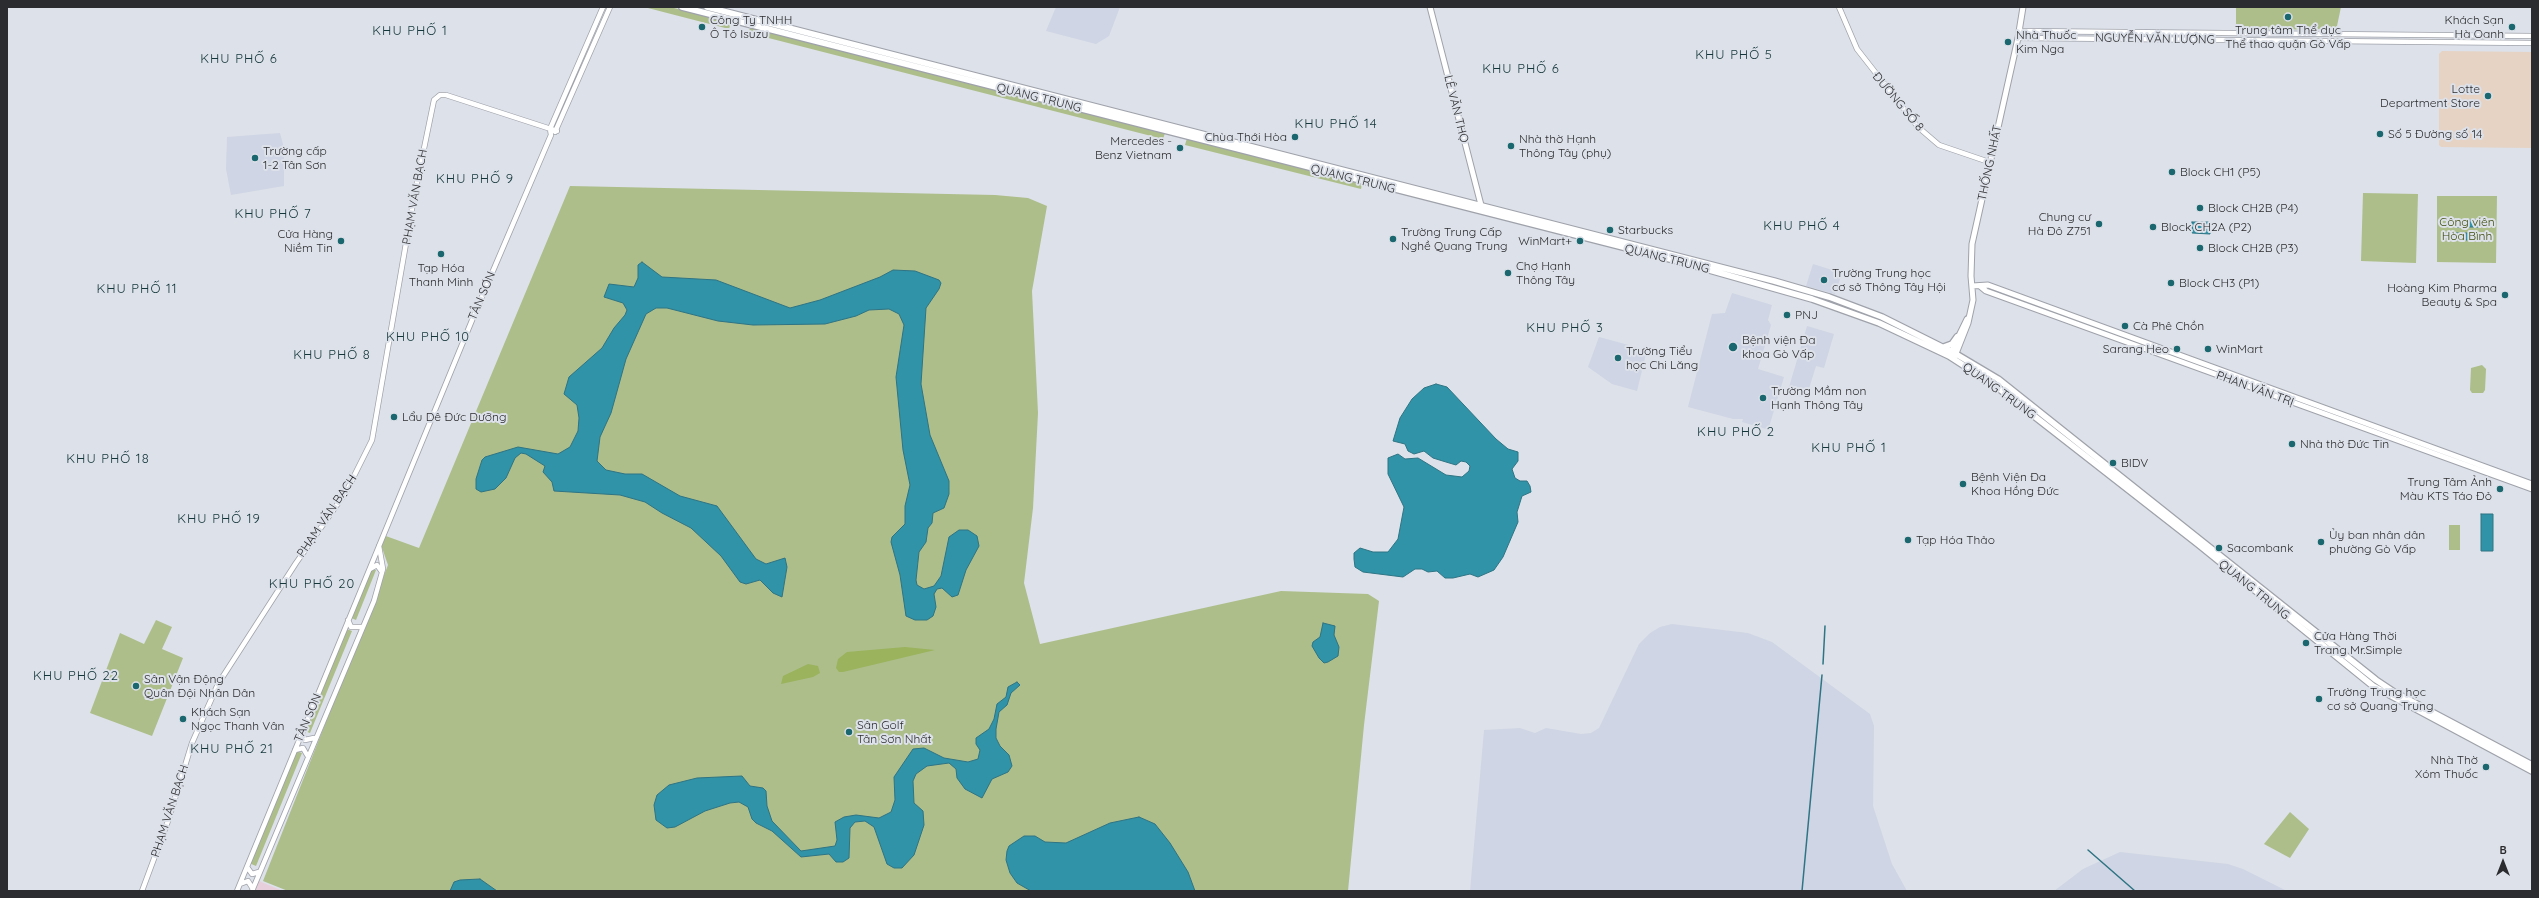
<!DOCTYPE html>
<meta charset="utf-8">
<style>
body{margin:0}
#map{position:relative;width:2539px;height:898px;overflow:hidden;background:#dde1e9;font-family:Quicksand,sans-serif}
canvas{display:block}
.frame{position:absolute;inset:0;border:8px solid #2b2c2f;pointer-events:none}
.north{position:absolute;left:2483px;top:842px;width:40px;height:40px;-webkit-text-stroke:3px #dde1e9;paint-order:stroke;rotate:0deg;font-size:11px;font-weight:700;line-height:16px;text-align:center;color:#2b2c2f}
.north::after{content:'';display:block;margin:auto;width:14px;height:18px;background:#2b2c2f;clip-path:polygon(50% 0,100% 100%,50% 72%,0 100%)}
</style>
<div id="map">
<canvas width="2539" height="898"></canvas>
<div class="frame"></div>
<div class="north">B</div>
</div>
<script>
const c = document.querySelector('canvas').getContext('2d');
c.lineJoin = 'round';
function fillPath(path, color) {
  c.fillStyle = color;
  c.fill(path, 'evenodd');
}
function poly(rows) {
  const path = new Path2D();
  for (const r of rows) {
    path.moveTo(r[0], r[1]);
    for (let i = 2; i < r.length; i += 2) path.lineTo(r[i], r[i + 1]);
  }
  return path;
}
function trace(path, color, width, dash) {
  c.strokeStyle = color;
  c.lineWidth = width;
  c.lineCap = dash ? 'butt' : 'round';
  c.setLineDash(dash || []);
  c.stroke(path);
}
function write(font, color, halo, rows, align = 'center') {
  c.font = font + ' Quicksand,sans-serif';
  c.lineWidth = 4;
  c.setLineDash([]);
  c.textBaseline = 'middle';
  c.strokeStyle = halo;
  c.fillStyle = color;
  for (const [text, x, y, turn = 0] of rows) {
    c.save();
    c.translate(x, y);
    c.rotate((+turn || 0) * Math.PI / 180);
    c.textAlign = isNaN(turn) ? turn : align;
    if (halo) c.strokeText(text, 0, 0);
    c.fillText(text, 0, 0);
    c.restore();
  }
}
fillPath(poly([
 [2442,51,2532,52,2532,148,2441,147,2439,145,2439,54]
]), '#e6d3c4');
fillPath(poly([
 [259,881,283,891,255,891]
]), '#e7d0dc');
fillPath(poly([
 [1056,7,1120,7,1109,36,1096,44,1046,31],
 [280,133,284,148,284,186,231,195,226,169,227,137],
 [1813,264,1842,273,1835,294,1806,286],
 [1732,293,1772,305,1768,320,1771,325,1758,369,1784,377,1769,427,1766,429,1742,422,1743,419,1733,419,1688,407,1712,314,1725,313],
 [1807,326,1834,334,1824,368,1816,366,1808,392,1804,391,1802,397,1787,394],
 [1599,337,1647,350,1637,391,1612,384,1588,367],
 [1672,624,1748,633,1772,642,1870,714,1874,726,1873,806,1892,864,1907,891,1470,891,1484,730,1520,728,1535,733,1546,728,1581,734,1591,733,1599,728,1639,644,1650,633,1660,627],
 [2120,852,2228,864,2243,869,2287,891,2054,891,2083,869]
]), '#cfd5e4');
fillPath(poly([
 [644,7,670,7,731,22,729,29],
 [2236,7,2341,7,2337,26,2333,29,2236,30],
 [750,27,1165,133,1163,139,749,33],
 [1187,138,1362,184,1361,189,1185,145],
 [570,186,995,195,1028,198,1047,206,1032,291,1038,413,1033,508,1024,583,1040,644,1281,591,1368,594,1379,601,1364,725,1348,891,288,891,263,881,388,565,380,542,383,535,419,548],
 [2363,193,2418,194,2416,263,2361,261],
 [2437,196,2497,196,2496,263,2437,262],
 [2482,365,2486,369,2485,390,2483,393,2472,393,2470,390,2471,368],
 [2449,525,2460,525,2460,550,2449,550],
 [370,568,376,570,356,620,349,617],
 [156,620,172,627,162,649,183,658,152,736,90,713,120,633,144,644],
 [344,628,352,631,310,733,302,730],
 [294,750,302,753,256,866,249,863],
 [2290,812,2309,829,2290,858,2264,844]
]), '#adbe8a');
fillPath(poly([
 [905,647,935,650,843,672,839,672,836,668,838,659,847,652],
 [808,664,818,666,820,673,813,677,781,684,783,676]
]), '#9ab35c');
const water = poly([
 [2455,220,2480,220,2480,227,2455,227,2455,220],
 [2192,222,2210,222,2210,234,2192,233,2192,222],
 [2454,233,2480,233,2479,240,2454,240,2454,233],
 [642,262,662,277,716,280,790,308,820,300,880,277,893,270,915,271,939,280,941,283,939,289,926,308,921,384,930,435,949,481,949,494,944,508,933,513,932,523,928,528,926,542,919,552,916,580,917,585,924,589,934,586,941,576,949,537,959,530,968,530,977,536,979,546,966,570,958,595,952,597,942,588,937,589,934,594,936,607,933,616,927,620,915,620,906,616,900,575,891,542,892,537,905,524,905,506,910,485,903,450,896,377,904,325,899,314,889,309,869,310,856,316,825,324,753,325,718,321,667,308,656,308,646,314,626,359,611,413,600,437,597,461,606,470,625,474,642,474,680,496,717,506,756,559,766,564,785,558,787,567,782,597,773,593,760,580,746,584,740,582,721,556,691,528,662,513,645,502,620,495,554,491,552,482,543,472,545,466,526,454,521,453,515,458,506,478,495,489,481,492,476,489,476,479,482,460,485,457,518,447,558,454,570,447,578,431,579,418,577,405,564,394,569,377,602,348,614,328,625,315,627,310,623,303,604,297,609,284,634,287,638,278,638,265,642,262],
 [1436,384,1447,387,1496,439,1508,449,1518,452,1518,461,1512,469,1515,478,1520,481,1527,481,1530,486,1531,492,1522,496,1517,512,1518,522,1503,557,1494,570,1478,577,1470,574,1453,578,1445,578,1437,571,1428,572,1422,569,1415,569,1403,577,1363,572,1355,567,1354,559,1354,553,1360,548,1373,552,1388,552,1398,539,1404,507,1388,474,1388,458,1398,454,1405,459,1418,458,1446,475,1462,477,1469,471,1470,466,1466,462,1461,461,1456,465,1446,462,1433,458,1424,451,1414,454,1408,451,1405,444,1393,441,1400,418,1412,399,1424,388,1436,384],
 [2481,514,2493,514,2493,551,2481,551,2481,514],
 [1323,623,1335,626,1334,635,1339,647,1338,656,1328,662,1324,663,1319,658,1312,646,1313,642,1320,637,1323,623],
 [1017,682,1020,685,1011,693,1007,705,999,712,996,729,996,738,1000,746,1009,755,1012,766,1008,772,992,779,982,798,965,789,957,778,956,769,949,763,927,766,916,774,913,781,914,803,923,811,924,825,914,855,902,868,894,868,887,864,874,827,865,821,855,822,850,828,849,858,843,862,836,862,829,854,801,857,772,831,756,823,752,819,748,807,739,802,730,803,705,811,675,827,667,828,656,820,654,805,657,795,669,785,697,778,742,776,750,786,763,788,766,791,767,806,772,821,801,851,835,846,837,840,835,822,844,817,856,815,879,818,891,812,895,800,894,777,913,749,924,748,944,758,968,762,978,759,980,750,976,744,976,738,989,729,994,719,997,704,1006,697,1008,687,1017,682],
 [1139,817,1155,824,1170,843,1188,872,1195,891,1031,891,1017,883,1010,873,1006,860,1007,851,1009,846,1024,836,1035,836,1045,842,1066,843,1110,823,1139,817],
 [480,879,497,891,450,891,454,882,460,880,480,879]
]);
fillPath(water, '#3093a8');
trace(water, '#2e7484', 1);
trace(poly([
 [1823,664,1825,626],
 [2088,850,2135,891],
 [1802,891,1822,675]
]), '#2e7484', 1.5);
const tertiary = poly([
 [1839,7,1857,49,1918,127,1939,145,1989,162],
 [2020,31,2532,36],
 [2018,38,2532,43],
 [555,132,610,7],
 [370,569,377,565,382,572],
 [348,620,351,627,362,627],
 [302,734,305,740,314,738],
 [295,750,303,748,307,755],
 [247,867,252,874,259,872],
 [240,884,248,881,253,889],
 [142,891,168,821,192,743,218,684,296,563,346,492,372,440,414,197,434,100,440,95,446,95,557,131],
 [237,891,475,313,551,135,550,129,603,7],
 [252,891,374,601,383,569,379,546]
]);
const secondary = poly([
 [1430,7,1481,205],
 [1972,286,1988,285,2532,484],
 [1980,286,1986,291,2532,489],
 [1950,354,1967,319],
 [1955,356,1968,323,1973,300,1971,276,1972,244,2018,38,2023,7]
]);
const primary = poly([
 [682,7,1674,260,1812,299,1879,323,1949,356,1997,387,2198,544,2373,686,2532,771],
 [707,7,1774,281,1829,297,1882,317,1956,354,1998,379,2376,680,2394,692,2532,765],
 [1941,348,1952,344,1957,337]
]);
trace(tertiary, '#9fa2aa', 6);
trace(secondary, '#9fa2aa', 7);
trace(primary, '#9fa2aa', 8);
trace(tertiary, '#fff', 4.5);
trace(secondary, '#fff', 5);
trace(primary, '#fff', 5.5);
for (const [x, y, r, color] of [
 [2288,17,4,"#1b676f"],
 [702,27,4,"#1b676f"],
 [2512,27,4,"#1b676f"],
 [2008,42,4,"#1b676f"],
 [2488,96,4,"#1b676f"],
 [2380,134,4,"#1b676f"],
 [1295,137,4,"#1b676f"],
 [1511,146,4,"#1b676f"],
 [1180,148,4,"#1b676f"],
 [255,158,4,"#1b676f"],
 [2172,172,4,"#1b676f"],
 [2200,208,4,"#1b676f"],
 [2099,224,4,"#1b676f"],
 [2153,227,4,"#1b676f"],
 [1610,230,4,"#1b676f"],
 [1393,239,4,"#1b676f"],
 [341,241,4,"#1b676f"],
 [1580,241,4,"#1b676f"],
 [2200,248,4,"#1b676f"],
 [441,254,4,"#1b676f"],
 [1508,273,4,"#1b676f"],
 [1824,280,4,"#1b676f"],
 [2171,283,4,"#1b676f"],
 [2505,295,4,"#1b676f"],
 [1787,315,4,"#1b676f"],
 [2125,326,4,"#1b676f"],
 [1733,347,5,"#1b676f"],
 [2177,349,4,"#1b676f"],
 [2208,349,4,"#1b676f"],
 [1618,358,4,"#1b676f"],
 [1763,398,4,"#1b676f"],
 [394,417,4,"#1b676f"],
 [2292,444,4,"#1b676f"],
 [2113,463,4,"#1b676f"],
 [1963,484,4,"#1b676f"],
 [2500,489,4,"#1b676f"],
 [1908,540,4,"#1b676f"],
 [2321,542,4,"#1b676f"],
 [2219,548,4,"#1b676f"],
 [2306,643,4,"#1b676f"],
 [136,686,4,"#1b676f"],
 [2319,699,4,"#1b676f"],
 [183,719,4,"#1b676f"],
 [849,732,4,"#1b676f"],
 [2486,767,4,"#1b676f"]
]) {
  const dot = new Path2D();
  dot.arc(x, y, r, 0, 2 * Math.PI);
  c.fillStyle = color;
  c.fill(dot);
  trace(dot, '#dde1e9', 1.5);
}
write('12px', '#2b2c2f', '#dde1e9', [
 ["Công Ty TNHH",710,20],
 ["Ô Tô Isuzu",710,34],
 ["Khách Sạn",2504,20,"right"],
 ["Hà Oanh",2504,34,"right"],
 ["Trung tâm Thể dục",2288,30,"center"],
 ["Thể thao quận Gò Vấp",2288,44,"center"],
 ["Nhà Thuốc",2016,35],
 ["Kim Nga",2016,49],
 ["Lotte",2480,89,"right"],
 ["Department Store",2480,103,"right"],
 ["Số 5 Đường số 14",2388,134],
 ["Chùa Thới Hòa",1287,137,"right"],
 ["Nhà thờ Hạnh",1519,139],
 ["Thông Tây (phụ)",1519,153],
 ["Mercedes -",1172,141,"right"],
 ["Benz Vietnam",1172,155,"right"],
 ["Trường cấp",263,151],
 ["1-2 Tân Sơn",263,165],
 ["Block CH1 (P5)",2180,172],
 ["Block CH2B (P4)",2208,208],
 ["Chung cư",2091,217,"right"],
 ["Hà Đô Z751",2091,231,"right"],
 ["Block CH2A (P2)",2161,227],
 ["Starbucks",1618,230],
 ["Trường Trung Cấp",1401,232],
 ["Nghề Quang Trung",1401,246],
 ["Cửa Hàng",333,234,"right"],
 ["Niềm Tin",333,248,"right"],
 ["WinMart+",1572,241,"right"],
 ["Block CH2B (P3)",2208,248],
 ["Chợ Hạnh",1516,266],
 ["Thông Tây",1516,280],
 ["Tạp Hóa",441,268,"center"],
 ["Thanh Minh",441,282,"center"],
 ["Trường Trung học",1832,273],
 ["cơ sở Thông Tây Hội",1832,287],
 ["Block CH3 (P1)",2179,283],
 ["Hoàng Kim Pharma",2497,288,"right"],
 ["Beauty & Spa",2497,302,"right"],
 ["PNJ",1795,315],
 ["Cà Phê Chồn",2133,326],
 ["Bệnh viện Đa",1742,340],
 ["khoa Gò Vấp",1742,354],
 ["Sarang Heo",2169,349,"right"],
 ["WinMart",2216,349],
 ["Trường Tiểu",1626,351],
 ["học Chi Lăng",1626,365],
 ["Trường Mầm non",1771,391],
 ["Hạnh Thông Tây",1771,405],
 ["Lẩu Dê Đức Dưỡng",402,417],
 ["Nhà thờ Đức Tin",2300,444],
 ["BIDV",2121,463],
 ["Bệnh Viện Đa",1971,477],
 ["Khoa Hồng Đức",1971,491],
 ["Trung Tâm Ảnh",2492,482,"right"],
 ["Màu KTS Táo Đỏ",2492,496,"right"],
 ["Ủy ban nhân dân",2329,535],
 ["phường Gò Vấp",2329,549],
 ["Tạp Hóa Thảo",1916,540],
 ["Sacombank",2227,548],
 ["Cửa Hàng Thời",2314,636],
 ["Trang Mr.Simple",2314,650],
 ["Sân Vận Động",144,679],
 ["Quân Đội Nhân Dân",144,693],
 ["Trường Trung học",2327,692],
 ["cơ sở Quang Trung",2327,706],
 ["Khách Sạn",191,712],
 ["Ngọc Thanh Vân",191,726],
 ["Sân Golf",857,725],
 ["Tân Sơn Nhất",857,739],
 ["Nhà Thờ",2478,760,"right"],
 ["Xóm Thuốc",2478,774,"right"]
], 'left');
write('12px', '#2b2c2f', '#dde1e9', [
 ["NGUYỄN VĂN LƯỢNG",2155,39,1],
 ["QUANG TRUNG",1039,98,14],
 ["ĐƯỜNG SỐ 8",1898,102,50],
 ["LÊ VĂN THỌ",1456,109,76],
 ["THỐNG NHẤT",1990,163,-78],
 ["QUANG TRUNG",1353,179,14],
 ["PHẠM VĂN BẠCH",415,197,-80],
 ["QUANG TRUNG",1667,259,14],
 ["TÂN SƠN",482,296,-67],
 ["PHAN VĂN TRỊ",2255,389,20],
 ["QUANG TRUNG",1999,391,36],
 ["PHẠM VĂN BẠCH",327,516,-56],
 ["QUANG TRUNG",2254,590,39],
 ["TÂN SƠN",308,718,-67],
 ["PHẠM VĂN BẠCH",170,811,-72]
]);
write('12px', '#404f0f', '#dde1e9', [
 ["Công viên",2467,222],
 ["Hòa Bình",2467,236]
]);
c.letterSpacing = '1px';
write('13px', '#13363a', '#dde1e9', [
 ["KHU PHỐ 1",410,31],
 ["KHU PHỐ 5",1734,55],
 ["KHU PHỐ 6",239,59],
 ["KHU PHỐ 6",1521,69],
 ["KHU PHỐ 14",1336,124],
 ["KHU PHỐ 9",475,179],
 ["KHU PHỐ 7",273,214],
 ["KHU PHỐ 4",1802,226],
 ["KHU PHỐ 11",137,289],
 ["KHU PHỐ 3",1565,328],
 ["KHU PHỐ 10",428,337],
 ["KHU PHỐ 8",332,355],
 ["KHU PHỐ 2",1736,432],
 ["KHU PHỐ 1",1849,448],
 ["KHU PHỐ 18",108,459],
 ["KHU PHỐ 19",219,519],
 ["KHU PHỐ 20",312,584],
 ["KHU PHỐ 22",76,676],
 ["KHU PHỐ 21",232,749]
]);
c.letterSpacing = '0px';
</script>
